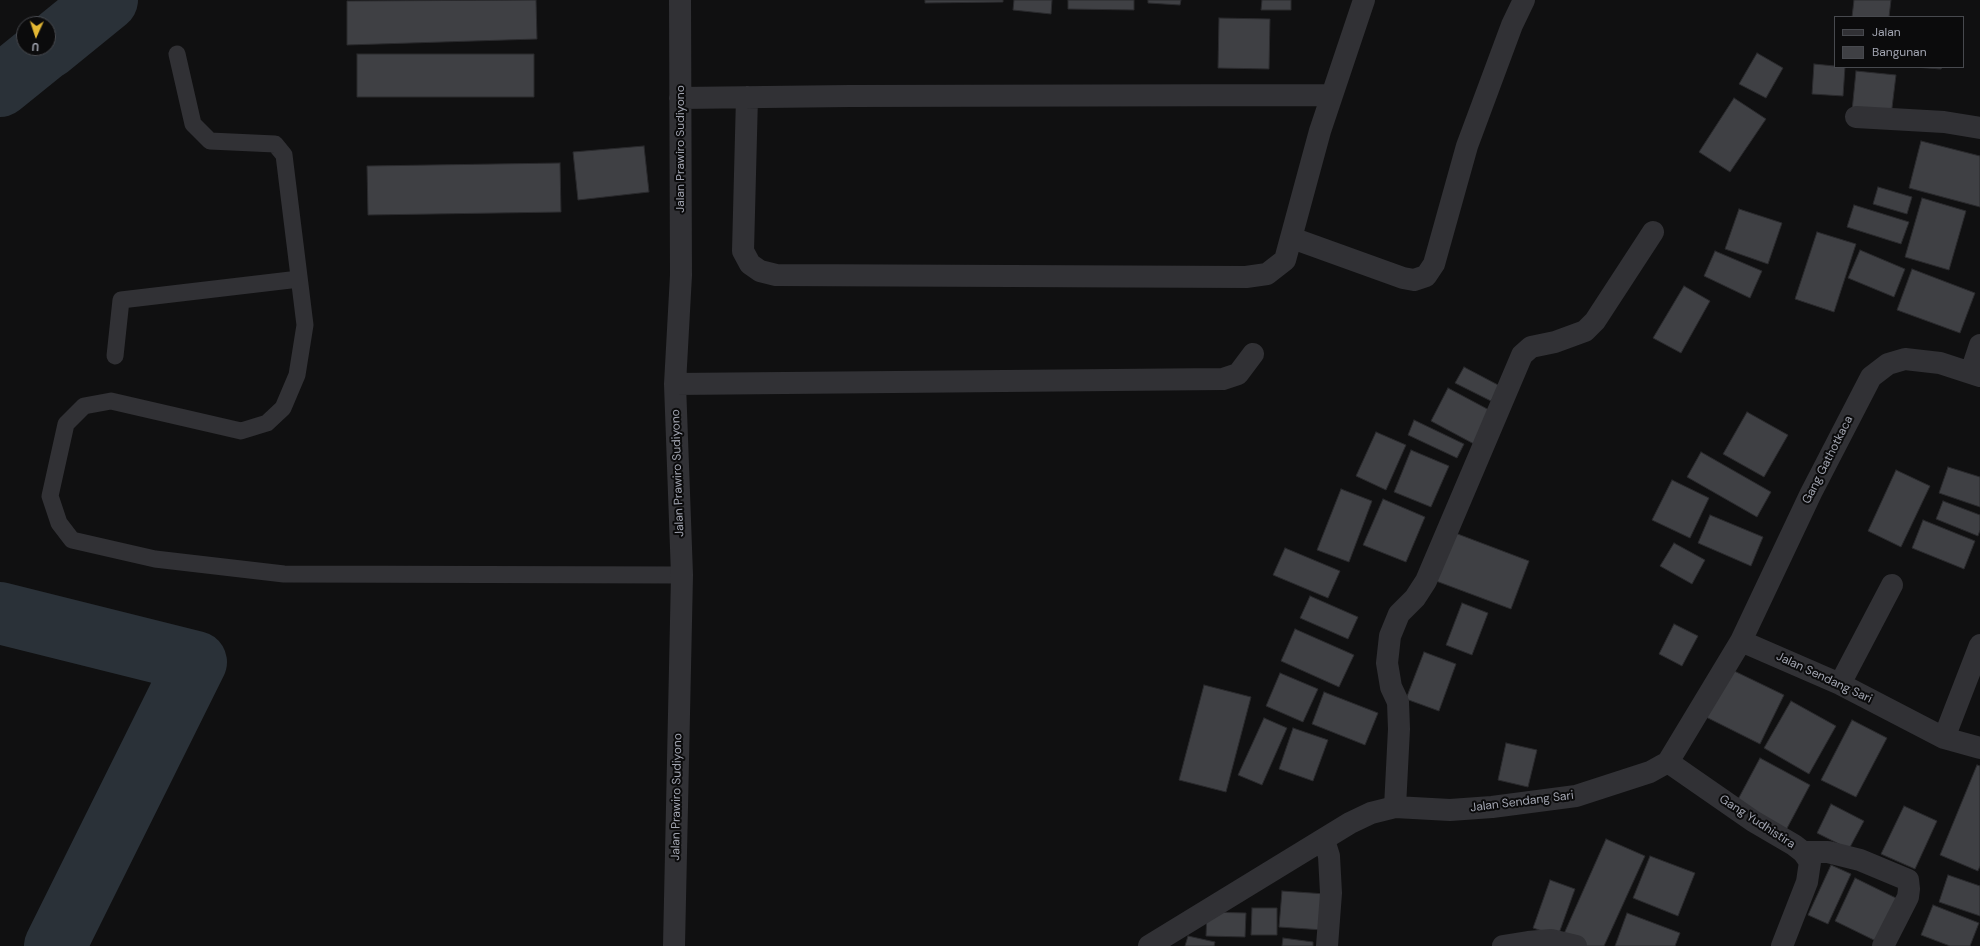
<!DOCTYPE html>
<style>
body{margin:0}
#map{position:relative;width:1980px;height:946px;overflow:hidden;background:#101011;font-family:"DM Sans",sans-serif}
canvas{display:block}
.legend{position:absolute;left:1834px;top:16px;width:130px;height:52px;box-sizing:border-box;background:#0b0b0c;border:1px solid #47494e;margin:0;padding:5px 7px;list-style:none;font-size:12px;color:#a2a5b1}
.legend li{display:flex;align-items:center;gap:8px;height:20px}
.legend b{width:20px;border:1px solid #47494e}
.north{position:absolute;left:16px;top:16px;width:40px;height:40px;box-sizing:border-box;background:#0b0b0c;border:1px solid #47494e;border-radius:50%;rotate:183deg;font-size:11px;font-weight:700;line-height:16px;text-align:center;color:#a2a5b1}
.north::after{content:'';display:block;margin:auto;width:14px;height:18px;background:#e4b834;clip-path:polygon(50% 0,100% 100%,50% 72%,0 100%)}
</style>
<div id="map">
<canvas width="1980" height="946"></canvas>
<ul class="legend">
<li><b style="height:5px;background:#313135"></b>Jalan</li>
<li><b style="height:11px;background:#3f4044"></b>Bangunan</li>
</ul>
<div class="north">U</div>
</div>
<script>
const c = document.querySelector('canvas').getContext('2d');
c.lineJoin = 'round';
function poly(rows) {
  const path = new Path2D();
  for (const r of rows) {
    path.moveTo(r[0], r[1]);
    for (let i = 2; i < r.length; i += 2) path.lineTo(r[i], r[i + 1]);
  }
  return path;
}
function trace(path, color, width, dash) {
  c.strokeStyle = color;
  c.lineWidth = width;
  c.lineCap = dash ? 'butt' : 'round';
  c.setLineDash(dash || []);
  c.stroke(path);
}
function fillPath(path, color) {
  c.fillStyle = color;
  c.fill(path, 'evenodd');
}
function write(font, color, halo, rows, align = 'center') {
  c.font = font + ' "DM Sans",sans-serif';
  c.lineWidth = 4;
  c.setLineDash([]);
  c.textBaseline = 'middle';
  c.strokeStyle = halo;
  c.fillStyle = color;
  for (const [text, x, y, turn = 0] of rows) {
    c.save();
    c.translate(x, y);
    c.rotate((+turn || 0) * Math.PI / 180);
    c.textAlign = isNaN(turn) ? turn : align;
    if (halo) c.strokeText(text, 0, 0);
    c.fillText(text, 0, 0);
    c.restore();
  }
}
trace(poly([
 [48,48,107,0],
 [0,86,47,48],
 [0,613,196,662,55,946]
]), '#2a3138', 62);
const building = poly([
 [536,0,537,39,347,45,347,1,536,0],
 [925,0,1003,0,1003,2,925,3,925,0],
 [1014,0,1052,0,1051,14,1013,10,1014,0],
 [1068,0,1134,0,1134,10,1068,9,1068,0],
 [1148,0,1181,0,1180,5,1148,3,1148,0],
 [1262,0,1291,0,1291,10,1261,10,1262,0],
 [1854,0,1891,0,1889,17,1852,17,1854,0],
 [1219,18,1270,19,1269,69,1218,68,1219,18],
 [1757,53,1783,68,1766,98,1739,84,1757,53],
 [357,54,534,54,534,97,357,97,357,54],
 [1814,64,1845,67,1843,96,1812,94,1814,64],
 [1914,67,1942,67,1941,69,1914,67],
 [1856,71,1896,75,1891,116,1852,111,1856,71],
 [1734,98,1766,119,1730,172,1699,152,1734,98],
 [1921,141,1980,156,1980,207,1909,188,1921,141],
 [644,146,649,192,578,200,573,152,644,146],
 [560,163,561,212,368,215,367,166,560,163],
 [1878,187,1912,197,1907,214,1873,204,1878,187],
 [1922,198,1966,211,1949,270,1905,257,1922,198],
 [1854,205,1909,222,1901,244,1847,227,1854,205],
 [1739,209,1782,223,1768,264,1725,249,1739,209],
 [1817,232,1856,244,1834,312,1795,299,1817,232],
 [1860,250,1905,269,1894,297,1848,278,1860,250],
 [1715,251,1762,271,1750,298,1704,276,1715,251],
 [1912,269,1975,293,1960,333,1897,310,1912,269],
 [1684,286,1710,301,1681,353,1653,338,1684,286],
 [1464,367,1500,386,1491,401,1455,383,1464,367],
 [1448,388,1491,411,1474,444,1431,421,1448,388],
 [1747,412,1788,435,1764,477,1723,454,1747,412],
 [1414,420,1464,444,1457,458,1408,435,1414,420],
 [1376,432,1406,445,1386,490,1356,476,1376,432],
 [1411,450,1449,466,1431,507,1394,492,1411,450],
 [1701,452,1771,492,1757,517,1687,477,1701,452],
 [1948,467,1980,477,1980,507,1939,493,1948,467],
 [1896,470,1930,486,1901,547,1868,531,1896,470],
 [1672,480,1709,498,1690,538,1652,520,1672,480],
 [1341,489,1372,501,1349,562,1317,550,1341,489],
 [1383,499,1425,517,1406,562,1363,545,1383,499],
 [1943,501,1980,515,1980,530,1978,536,1936,519,1943,501],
 [1710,515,1763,537,1751,566,1698,543,1710,515],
 [1923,520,1975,541,1964,569,1912,548,1923,520],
 [1455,533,1529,561,1511,609,1436,581,1455,533],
 [1674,543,1705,560,1692,584,1660,566,1674,543],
 [1285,548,1340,571,1328,598,1273,575,1285,548],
 [1310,596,1358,617,1348,639,1300,618,1310,596],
 [1462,603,1488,613,1472,655,1446,645,1462,603],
 [1674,624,1698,636,1682,666,1659,654,1674,624],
 [1295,629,1354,655,1339,687,1281,661,1295,629],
 [1424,652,1456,664,1439,711,1406,699,1424,652],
 [1728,668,1784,695,1760,744,1704,716,1728,668],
 [1280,673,1318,689,1303,722,1266,706,1280,673],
 [1204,685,1251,697,1226,792,1179,780,1204,685],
 [1324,692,1378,713,1365,745,1312,724,1324,692],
 [1791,701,1836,726,1809,774,1764,748,1791,701],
 [1264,718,1287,728,1262,785,1238,775,1264,718],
 [1852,720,1887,738,1856,797,1821,780,1852,720],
 [1293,728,1328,740,1313,781,1279,769,1293,728],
 [1506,743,1537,750,1528,787,1498,780,1506,743],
 [1760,758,1810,785,1785,832,1735,805,1760,758],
 [1977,765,1980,766,1980,866,1978,871,1940,855,1977,765],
 [1831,804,1864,821,1849,849,1817,833,1831,804],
 [1904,806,1937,821,1915,869,1881,854,1904,806],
 [1606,839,1645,856,1604,946,1586,946,1563,936,1606,839],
 [1650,856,1695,873,1678,916,1633,898,1650,856],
 [1831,865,1851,874,1828,924,1808,915,1831,865],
 [1948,875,1980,886,1980,916,1939,902,1948,875],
 [1855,878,1902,901,1882,944,1835,921,1855,878],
 [1550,880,1575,889,1558,936,1533,928,1550,880],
 [1282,891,1326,894,1323,930,1279,927,1282,891],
 [1933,905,1979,923,1970,946,1950,946,1921,935,1933,905],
 [1252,908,1277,908,1277,935,1251,935,1252,908],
 [1207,912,1246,913,1245,937,1206,936,1207,912],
 [1627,913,1680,933,1675,946,1615,946,1627,913],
 [1188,936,1215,942,1214,946,1185,946,1188,936],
 [1283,938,1313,942,1313,946,1282,946,1283,938]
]);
fillPath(building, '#3f4044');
trace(building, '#2a2a2d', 1);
trace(poly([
 [177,54,193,124,210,141,275,144,284,155,305,325,297,375,283,408,267,423,241,431,111,401,84,406,66,424,50,496,59,523,72,540,155,559,284,574,682,575],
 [115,356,121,300,299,279]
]), '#313135', 17);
trace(poly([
 [747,97,743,251,750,264,760,271,776,275,1246,277,1267,274,1285,260,1320,131,1364,0],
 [680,98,850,96,1331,95],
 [1856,117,1944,122,1980,128],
 [1292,238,1403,278,1414,280,1426,276,1434,264,1467,146,1512,25,1524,0],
 [1971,372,1980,345],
 [675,384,1223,379,1238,374,1253,354],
 [1741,641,1840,684,1944,738,1980,748],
 [1840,684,1892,585],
 [1944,738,1980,645],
 [1668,762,1753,821,1794,845,1803,852,1810,862,1807,882,1782,946],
 [1395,807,1399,729,1398,702,1391,687,1387,663,1390,636,1399,614,1415,598,1426,581,1522,355,1531,347,1555,342,1585,331,1595,321,1653,232],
 [1324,840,1329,856,1331,893,1327,946],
 [1803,852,1828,852,1860,860,1908,880,1909,889,1908,897,1883,946],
 [674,946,682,575,675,384,681,275,680,0],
 [1149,946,1350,823,1371,813,1395,807,1450,810,1492,807,1576,796,1650,772,1668,762,1741,641,1811,493,1871,377,1888,364,1905,359,1940,363,1980,376],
 [1503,946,1528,942,1551,940,1576,946]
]), '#313135', 22);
write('12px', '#a2a5b1', '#0b0b0c', [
 ["Jalan Prawiro Sudiyono",681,149,-90],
 ["Gang Gathotkaca",1828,460,-63],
 ["Jalan Prawiro Sudiyono",678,473,-92],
 ["Jalan Sendang Sari",1824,678,25],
 ["Jalan Prawiro Sudiyono",677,797,-89],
 ["Jalan Sendang Sari",1522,802,-7],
 ["Gang Yudhistira",1757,822,33]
]);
</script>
